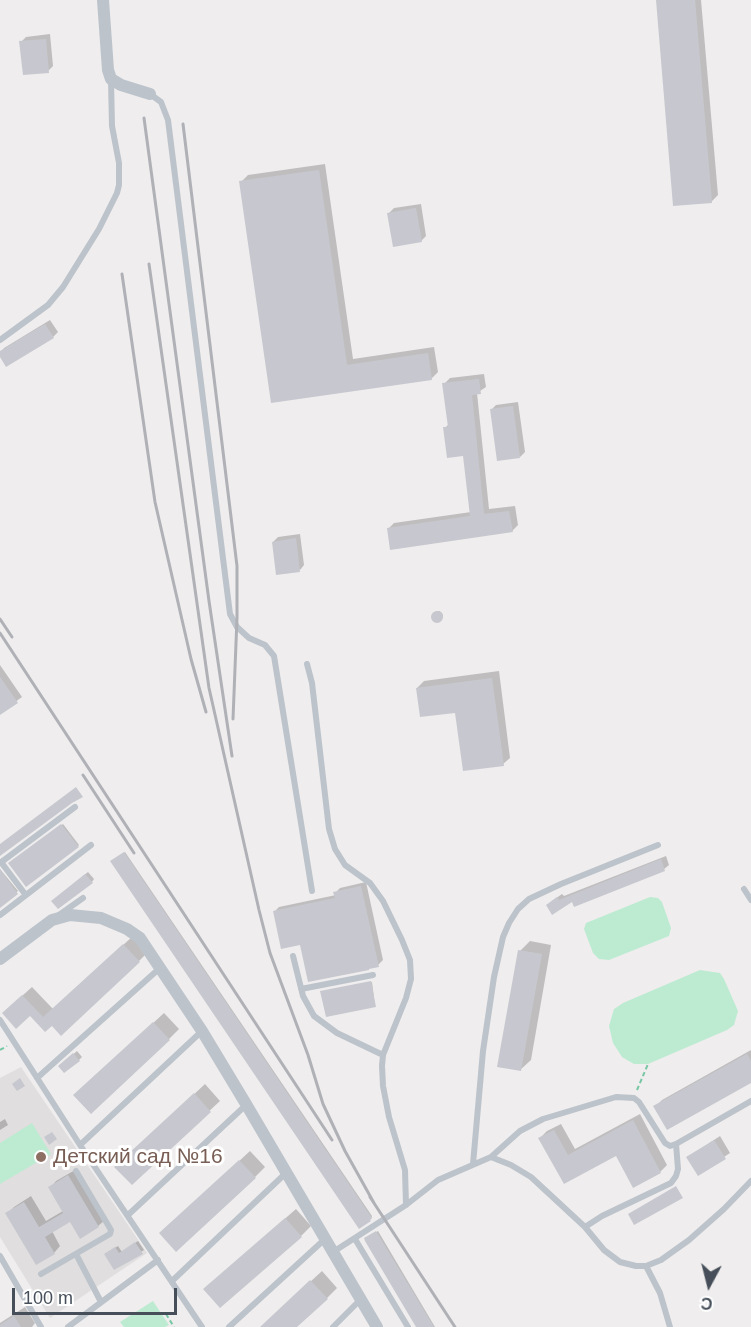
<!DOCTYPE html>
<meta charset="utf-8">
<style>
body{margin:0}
#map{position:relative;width:751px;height:1327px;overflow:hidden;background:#efeded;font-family:Helvetica,sans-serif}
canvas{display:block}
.north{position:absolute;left:679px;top:1255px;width:60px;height:60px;-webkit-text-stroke:4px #fff;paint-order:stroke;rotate:187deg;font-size:16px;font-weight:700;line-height:24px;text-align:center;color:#464f59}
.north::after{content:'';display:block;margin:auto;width:21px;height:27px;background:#464f59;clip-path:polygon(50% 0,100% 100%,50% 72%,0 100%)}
.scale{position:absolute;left:12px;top:1288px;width:165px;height:27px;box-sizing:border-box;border:3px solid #464f59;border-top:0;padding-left:8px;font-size:18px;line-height:21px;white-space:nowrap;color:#464f59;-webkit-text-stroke:4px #fff;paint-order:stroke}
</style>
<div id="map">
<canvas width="751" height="1327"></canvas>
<div class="north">С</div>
<div class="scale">100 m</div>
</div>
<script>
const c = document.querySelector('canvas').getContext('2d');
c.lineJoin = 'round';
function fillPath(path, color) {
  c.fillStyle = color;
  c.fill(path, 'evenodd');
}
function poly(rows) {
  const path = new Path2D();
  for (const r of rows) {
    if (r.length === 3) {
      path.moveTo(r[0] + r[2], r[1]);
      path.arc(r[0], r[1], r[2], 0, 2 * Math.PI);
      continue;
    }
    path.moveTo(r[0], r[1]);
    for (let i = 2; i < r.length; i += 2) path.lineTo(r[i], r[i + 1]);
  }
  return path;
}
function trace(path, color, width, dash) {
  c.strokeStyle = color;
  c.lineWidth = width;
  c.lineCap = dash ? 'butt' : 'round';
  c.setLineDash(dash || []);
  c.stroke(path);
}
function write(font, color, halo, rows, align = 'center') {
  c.font = font + ' Helvetica,sans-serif';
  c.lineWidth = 6;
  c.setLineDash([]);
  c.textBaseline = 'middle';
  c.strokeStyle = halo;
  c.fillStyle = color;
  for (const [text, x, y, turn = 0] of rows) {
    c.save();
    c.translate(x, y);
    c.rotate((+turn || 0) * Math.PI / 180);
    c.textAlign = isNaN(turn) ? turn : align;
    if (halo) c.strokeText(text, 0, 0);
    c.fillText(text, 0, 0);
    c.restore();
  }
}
fillPath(poly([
 [21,1067,147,1253,50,1318,0,1237,0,1078]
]), '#e0dede');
fillPath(poly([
 [650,897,658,898,662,902,671,928,669,936,609,960,599,959,593,953,584,929,586,923],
 [700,970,720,973,724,979,738,1011,734,1025,727,1030,648,1064,634,1064,622,1057,613,1043,609,1026,614,1009,623,1003],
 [32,1123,51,1154,0,1184,0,1143],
 [153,1301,169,1325,165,1327,124,1327,120,1322]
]), '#bdebd2');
fillPath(poly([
 [657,0,701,0,718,195,711,202],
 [50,34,53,66,48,71,21,42,26,37],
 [325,164,353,359,434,347,438,372,431,379,272,401,241,182,248,175],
 [421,204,426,236,421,241,389,213,394,208],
 [50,320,58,332,53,337,0,354,4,348],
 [484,374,486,387,477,393,489,509,515,506,518,525,512,531,388,529,394,523,471,512,464,454,445,428,449,424,444,384,450,378],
 [518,402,525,452,520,457,491,410,496,405],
 [300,534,304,565,300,570,273,542,278,537],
 [438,616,5],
 [0,665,22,697,0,713],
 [499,671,510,758,503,764,457,711,417,688,424,681],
 [63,824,79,845,27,885,10,863],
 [125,852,372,1216,371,1219,359,1227,113,860],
 [666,856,669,865,664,869,572,899,552,901,562,894,564,896],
 [0,869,18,891,0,906],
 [88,872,94,879,92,882,55,899],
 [366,882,383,960,378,965,301,944,274,912,279,907,336,895,335,893,340,888],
 [133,936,148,952,139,961,52,1024,13,1004,32,987,53,1009],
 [530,941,551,945,531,1060,520,1070,520,951],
 [372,982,375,1006,322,992],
 [164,1013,179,1029,169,1039,86,1085],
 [751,1050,751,1082,655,1107,662,1100],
 [77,1051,82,1057,79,1060,60,1066],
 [205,1084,220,1101,132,1183,127,1157],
 [640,1114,667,1165,660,1172,616,1154,564,1182,540,1138,547,1131,561,1124,575,1149],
 [5,1119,8,1125,0,1130,0,1122],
 [720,1136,730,1153,698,1174,688,1157],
 [250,1151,265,1167,255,1177,172,1223],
 [75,1170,105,1220,98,1226,71,1220,52,1231,60,1246,54,1253,7,1214,14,1207,31,1196,46,1221,63,1211,50,1188,56,1181],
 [296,1209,311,1226,301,1236,216,1279],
 [378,1231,435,1327,419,1327,366,1238],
 [138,1241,144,1250,114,1268,108,1252,118,1246,122,1252],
 [322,1271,337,1288,327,1298,295,1327,261,1327],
 [25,1307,35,1323,32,1327,0,1327,0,1323]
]), '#0003');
fillPath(poly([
 [656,0,695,0,712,203,673,206],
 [46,39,49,73,23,75,19,41],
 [319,170,347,365,428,353,432,380,271,403,239,181],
 [416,208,422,242,393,247,387,213],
 [45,324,54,338,6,367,0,357,0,351],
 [479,379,481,394,472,395,484,514,509,511,513,532,390,550,387,528,470,516,463,456,447,458,443,427,448,427,442,383],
 [513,406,520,458,497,461,490,409],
 [296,538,300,572,276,575,272,542],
 [437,617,6],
 [0,677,18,703,0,715],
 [492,678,504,766,463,771,455,713,420,717,416,688],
 [76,787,83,797,72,803,0,856,0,844],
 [61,824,79,847,26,887,8,863],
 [124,852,372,1218,370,1220,371,1221,359,1229,110,861],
 [661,859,665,871,574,907,572,902,552,915,546,905,557,897,559,900],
 [0,869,18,894,0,908],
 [85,874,93,883,58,909,51,901],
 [361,886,379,967,369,969,369,970,308,982,300,945,281,949,273,911,335,898,333,892],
 [123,944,140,962,61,1036,52,1026,45,1032,30,1016,16,1029,2,1013,22,995,43,1017],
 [518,950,542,954,521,1071,497,1067],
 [371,981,376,1007,326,1017,320,991],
 [153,1022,170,1040,91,1114,73,1095],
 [73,1053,80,1061,64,1073,58,1066],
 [747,1054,751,1061,751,1083,667,1130,653,1106],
 [20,1078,25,1086,17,1091,12,1084],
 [194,1093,211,1112,132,1185,114,1167],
 [633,1120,661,1173,633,1188,616,1156,564,1184,538,1138,554,1130,568,1155],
 [52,1132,57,1139,49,1145,44,1137],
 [714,1140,726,1159,698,1176,686,1157],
 [239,1160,256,1178,176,1252,159,1233],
 [68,1175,99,1227,80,1239,70,1222,45,1237,55,1254,36,1265,5,1213,24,1202,39,1227,63,1213,48,1187],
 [676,1186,683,1198,634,1225,628,1214],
 [285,1218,302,1237,220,1308,203,1289],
 [376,1231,434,1327,416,1327,365,1241,364,1238],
 [135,1242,143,1254,114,1270,104,1254,115,1247,119,1253],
 [310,1280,328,1299,297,1327,260,1327],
 [14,1316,21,1327,0,1327,0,1325]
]), '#c7c8cf');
trace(poly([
 [0,1050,7,1046],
 [637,1090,648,1064],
 [166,1314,174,1327]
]), '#77c7a5', 2, [4.5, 3]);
trace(poly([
 [150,94,161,102,168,120,230,614,237,627,249,638,265,645,274,656,312,891],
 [0,340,48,305,63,287,99,229,117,193,119,185,119,163,112,126,111,80],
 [307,664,312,683,329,829,335,849,345,865,370,883,383,901,402,940,410,960,411,979,406,998,383,1055,382,1066,383,1086,389,1117,405,1170,406,1205],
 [1,862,25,894],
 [0,863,75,807],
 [744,889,751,900],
 [0,915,91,845],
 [59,915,83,898],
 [293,956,303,996,314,1016,337,1033,383,1055],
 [301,989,373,975],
 [0,1020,80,1145,202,1327],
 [37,1078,161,967],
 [80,1145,202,1031],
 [491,1157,520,1131,543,1119,616,1097,634,1098,639,1102,665,1143,670,1146,676,1144,751,1101],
 [473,1164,483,1051,494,977,503,937,509,923,518,909,529,899,561,884,658,845],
 [128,1215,246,1105],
 [585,1227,602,1216,671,1183,676,1176,678,1169,676,1144],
 [355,1239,408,1327],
 [333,1252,406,1205,438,1180,491,1157,511,1165,531,1177,585,1227,604,1250,620,1262,636,1266,646,1266,661,1260,689,1240,724,1209,751,1181],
 [76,1254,101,1302],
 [0,1256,41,1327],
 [646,1266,660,1293,670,1327],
 [41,1274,110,1234,111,1230,76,1171],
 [172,1281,287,1172],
 [68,1327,158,1260],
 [229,1327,325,1239],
 [333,1327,360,1300]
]), '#bcc3cb', 6);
trace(poly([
 [103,0,108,70,111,79,121,85,150,94],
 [0,959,52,920,70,915,101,918,127,929,140,938,202,1031,246,1104,377,1327]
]), '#bcc3cb', 12);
trace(poly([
 [144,118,209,601,232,756],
 [183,124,237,566,237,618,233,719],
 [149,264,209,688,259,910,270,953,308,1055,323,1104,345,1151,374,1203],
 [122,274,155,502,191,659,206,712],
 [0,619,12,637],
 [0,633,332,1140],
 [83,775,134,853],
 [370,1197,455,1327]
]), '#afb1b7', 3);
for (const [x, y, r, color] of [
 [41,1157,6,"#8d6e63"]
]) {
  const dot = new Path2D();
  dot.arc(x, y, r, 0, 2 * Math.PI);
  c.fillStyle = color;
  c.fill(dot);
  trace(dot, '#fff', 2);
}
write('21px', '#785e54', '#fff', [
 ["Детский сад №16",53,1157]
], 'left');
</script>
